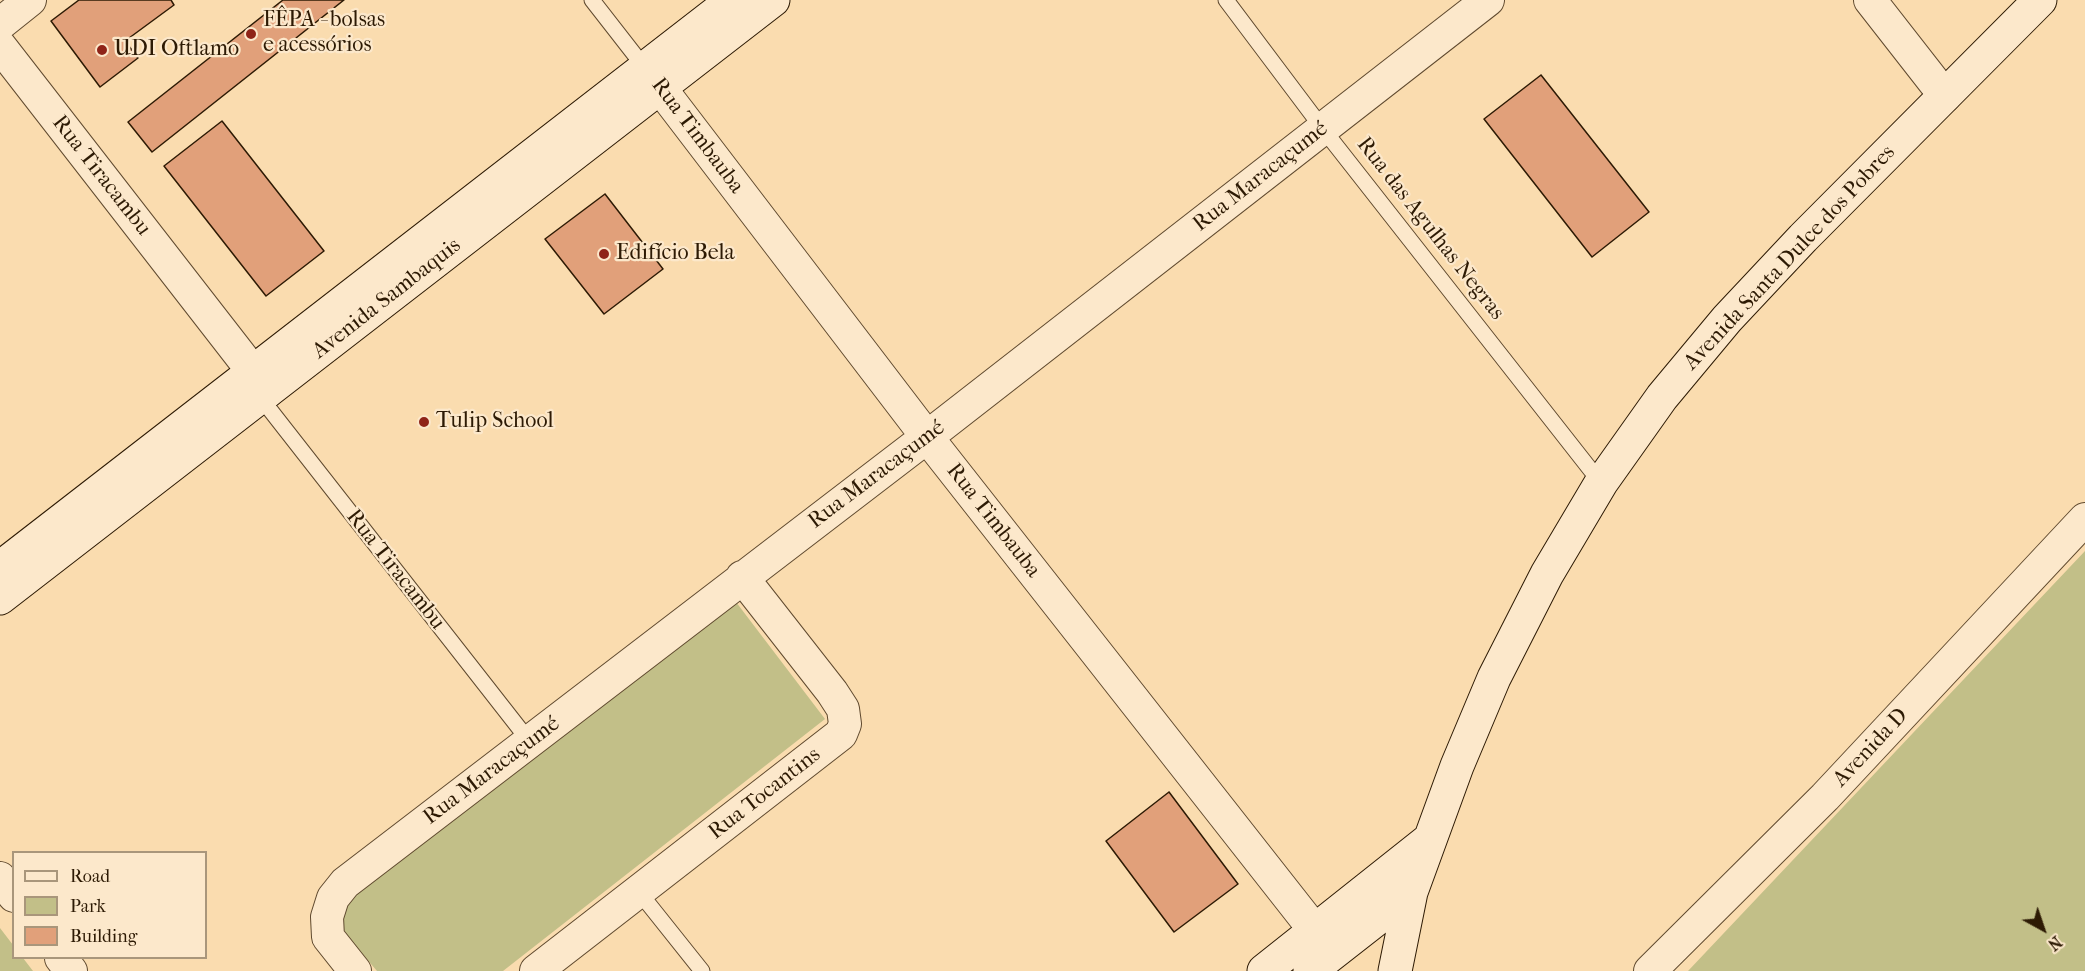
<!DOCTYPE html>
<meta charset="utf-8">
<style>
body{margin:0}
#map{position:relative;width:2085px;height:971px;overflow:hidden;background:#fadcaf;font-family:"IM FELL French Canon",serif}
canvas{display:block}
.legend{position:absolute;left:12px;top:851px;width:195px;height:108px;box-sizing:border-box;background:#fce8cb;border:2px solid #a9967b;margin:0;padding:8px 10px;list-style:none;font-size:18px;color:#2d1a04}
.legend li{display:flex;align-items:center;gap:12px;height:30px}
.legend b{width:30px;border:2px solid #a9967b}
.north{position:absolute;left:2013px;top:899px;width:60px;height:60px;-webkit-text-stroke:4px #fce8cb;paint-order:stroke;rotate:140deg;font-size:16px;font-weight:700;line-height:24px;text-align:center;color:#2d1a04}
.north::after{content:'';display:block;margin:auto;width:21px;height:27px;background:#2d1a04;clip-path:polygon(50% 0,100% 100%,50% 72%,0 100%)}
</style>
<div id="map">
<canvas width="2085" height="971"></canvas>
<ul class="legend">
<li><b style="height:8px;background:#fce8cb"></b>Road</li>
<li><b style="height:16px;background:#c2bf88"></b>Park</li>
<li><b style="height:16px;background:#e1a07a"></b>Building</li>
</ul>
<div class="north">N</div>
</div>
<script>
const c = document.querySelector('canvas').getContext('2d');
c.lineJoin = 'round';
function fillPath(path, color) {
  c.fillStyle = color;
  c.fill(path, 'evenodd');
}
function poly(rows) {
  const path = new Path2D();
  for (const r of rows) {
    path.moveTo(r[0], r[1]);
    for (let i = 2; i < r.length; i += 2) path.lineTo(r[i], r[i + 1]);
  }
  return path;
}
function trace(path, color, width, dash) {
  c.strokeStyle = color;
  c.lineWidth = width;
  c.lineCap = dash ? 'butt' : 'round';
  c.setLineDash(dash || []);
  c.stroke(path);
}
function write(font, color, halo, rows, align = 'center') {
  c.font = font + ' "IM FELL French Canon",serif';
  c.lineWidth = 4.5;
  c.setLineDash([]);
  c.textBaseline = 'middle';
  c.strokeStyle = halo;
  c.fillStyle = color;
  for (const [text, x, y, turn = 0] of rows) {
    c.save();
    c.translate(x, y);
    c.rotate((+turn || 0) * Math.PI / 180);
    c.textAlign = isNaN(turn) ? turn : align;
    if (halo) c.strokeText(text, 0, 0);
    c.fillText(text, 0, 0);
    c.restore();
  }
}
fillPath(poly([
 [2085,551,2085,971,1688,971],
 [736,602,825,719,503,971,377,971,341,929,343,914,353,893],
 [0,928,13,945,14,958,23,958,33,971,0,971]
]), '#c2bf88');
const building = poly([
 [79,0,171,0,174,5,125,41,138,58,100,87,51,21,79,0],
 [283,0,344,0,152,152,128,122,283,0],
 [1541,75,1649,212,1592,257,1484,119,1541,75],
 [222,121,324,251,266,296,164,166,222,121],
 [605,194,663,269,604,314,545,239,605,194],
 [1169,792,1238,884,1174,932,1106,841,1169,792]
]);
fillPath(building, '#e1a07a');
trace(building, '#2d1a04', 1.5);
const lane = poly([
 [592,0,645,68],
 [1226,0,1323,129,1601,483],
 [260,397,530,742],
 [639,892,702,971]
]);
const street = poly([
 [1870,0,1945,96],
 [0,24,30,0],
 [0,46,268,391],
 [645,68,927,437,1331,951],
 [0,878,14,896],
 [61,958,71,971],
 [355,971,328,937,327,917,333,898,345,883,927,437,1488,0],
 [536,971,841,734,845,724,843,709,832,692,742,577],
 [1650,971,1825,797,2085,519]
]);
const secondary = poly([
 [0,568,733,0],
 [0,598,773,0],
 [1264,971,1429,840],
 [1310,971,1411,892],
 [1395,971,1411,892,1457,766,1494,678,1547,574,1601,483,1662,397,1727,319,1803,238,2040,0]
]);
trace(lane, '#604a2f', 17);
trace(street, '#604a2f', 34);
trace(secondary, '#2d1a04', 35);
trace(lane, '#fce8cb', 15);
trace(street, '#fce8cb', 32);
trace(secondary, '#fce8cb', 33);
for (const [x, y, r, color] of [
 [251,34,6,"#8f2418"],
 [102,50,6,"#8f2418"],
 [604,254,6,"#8f2418"],
 [424,422,6,"#8f2418"]
]) {
  const dot = new Path2D();
  dot.arc(x, y, r, 0, 2 * Math.PI);
  c.fillStyle = color;
  c.fill(dot);
  trace(dot, '#fce8cb', 2);
}
write('22px', '#2d1a04', '#fce8cb', [
 ["FÊPA - bolsas",263,21],
 ["e acessórios",263,46],
 ["UDI Oftlamo",114,50],
 ["Edifício Bela",616,254],
 ["Tulip School",436,422]
], 'left');
write('22px', '#2d1a04', '#fce8cb', [
 ["Rua Timbauba",697,136,53],
 ["Rua Tiracambu",101,176,52],
 ["Rua Maracaçumé",1261,177,-38],
 ["Rua das Agulhas Negras",1430,229,52],
 ["Avenida Santa Dulce dos Pobres",1790,258,-47],
 ["Avenida Sambaquis",387,299,-38],
 ["Rua Maracaçumé",877,475,-37],
 ["Rua Timbauba",993,521,52],
 ["Rua Tiracambu",395,570,52],
 ["Avenida D",1871,748,-47],
 ["Rua Maracaçumé",492,771,-37],
 ["Rua Tocantins",765,794,-38]
]);
</script>
